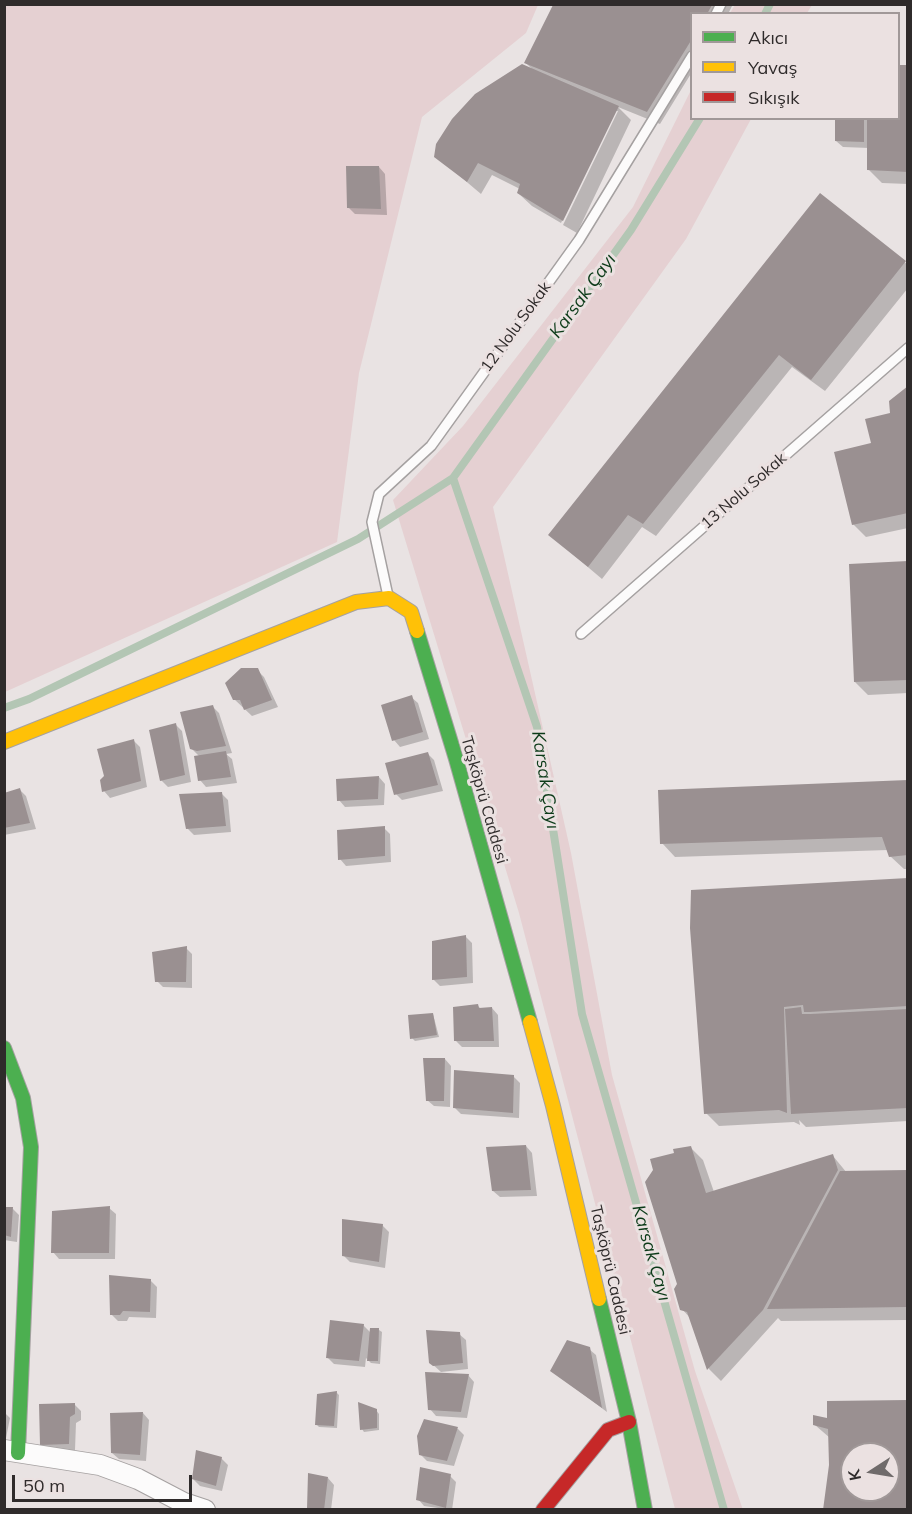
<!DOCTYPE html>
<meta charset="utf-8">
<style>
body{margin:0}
#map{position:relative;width:912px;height:1514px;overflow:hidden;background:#e9e3e3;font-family:Mulish,sans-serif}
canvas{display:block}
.frame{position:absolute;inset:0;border:6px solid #2f2b2b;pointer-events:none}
.legend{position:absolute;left:690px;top:12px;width:210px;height:108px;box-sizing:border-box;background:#ebe1e1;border:2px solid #a09898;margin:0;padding:8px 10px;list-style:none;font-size:18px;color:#2f2b2b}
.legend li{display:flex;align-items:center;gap:12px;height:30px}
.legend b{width:30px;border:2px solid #a09898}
.north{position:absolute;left:840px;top:1442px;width:60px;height:60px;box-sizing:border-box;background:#ebe1e1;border:2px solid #a09898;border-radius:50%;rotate:258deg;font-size:16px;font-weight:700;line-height:24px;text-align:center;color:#2f2b2b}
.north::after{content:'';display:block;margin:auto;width:21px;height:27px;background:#706b6b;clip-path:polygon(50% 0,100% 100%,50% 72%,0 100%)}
.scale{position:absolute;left:12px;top:1475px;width:180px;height:27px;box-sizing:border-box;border:3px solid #2f2b2b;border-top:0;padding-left:8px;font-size:18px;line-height:21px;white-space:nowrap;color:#2f2b2b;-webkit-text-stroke:4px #ebe1e1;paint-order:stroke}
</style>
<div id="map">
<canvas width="912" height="1514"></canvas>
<div class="frame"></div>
<ul class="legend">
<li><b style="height:8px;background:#4caf50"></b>Akıcı</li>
<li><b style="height:8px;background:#ffc107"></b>Yavaş</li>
<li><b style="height:8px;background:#c62828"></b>Sıkışık</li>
</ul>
<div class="north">K</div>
<div class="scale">50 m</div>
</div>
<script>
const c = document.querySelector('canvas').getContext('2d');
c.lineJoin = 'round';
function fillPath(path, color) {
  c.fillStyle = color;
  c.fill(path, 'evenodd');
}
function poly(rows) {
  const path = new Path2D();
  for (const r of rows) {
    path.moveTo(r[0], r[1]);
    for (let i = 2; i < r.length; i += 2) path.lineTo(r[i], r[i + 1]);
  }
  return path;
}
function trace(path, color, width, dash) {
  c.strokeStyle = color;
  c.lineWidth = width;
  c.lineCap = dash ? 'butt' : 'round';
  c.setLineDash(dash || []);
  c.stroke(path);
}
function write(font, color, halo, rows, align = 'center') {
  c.font = font + ' Mulish,sans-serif';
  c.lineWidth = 6;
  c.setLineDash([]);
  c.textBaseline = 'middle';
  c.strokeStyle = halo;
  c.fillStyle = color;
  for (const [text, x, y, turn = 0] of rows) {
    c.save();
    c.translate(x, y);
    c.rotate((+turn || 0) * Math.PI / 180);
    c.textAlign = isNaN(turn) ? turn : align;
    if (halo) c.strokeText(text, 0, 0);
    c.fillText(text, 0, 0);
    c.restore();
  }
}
fillPath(poly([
 [4,5,538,5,526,33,422,117,359,373,337,542,5,692],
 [735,5,735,4,812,5,807,13,730,13],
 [691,90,692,118,751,119,686,239,493,507,571,853,612,1075,695,1371,743,1510,675,1509,519,913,393,500,463,426,633,207]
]), '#e5d0d2');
fillPath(poly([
 [554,4,733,4,728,14,692,14,692,72,660,124,618,107,631,120,577,233,563,225,618,111,615,111,561,223,532,206,518,193,520,189,492,175,481,194,436,156,534,71,525,62],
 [908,66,908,184,882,183,869,170,869,148,843,147,836,141,836,118,898,118],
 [379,167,385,174,387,215,355,214,349,208],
 [820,196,908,265,908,288,825,391,792,367,656,536,642,527,602,579,550,535],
 [908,388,908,528,866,537,853,524,872,444],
 [908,562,908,693,868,695,855,682],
 [257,670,264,677,278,707,252,716,234,699],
 [411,697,418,703,429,739,400,747,394,740],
 [213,707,219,713,232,753,226,754,232,759,237,783,206,787,200,780,200,757,191,748],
 [175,724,182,731,191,782,168,787,161,780],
 [133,740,140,747,147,787,110,798,104,791],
 [428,754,434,760,443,791,402,800,396,794],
 [379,777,385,784,384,805,345,807,339,800],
 [908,781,908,869,904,869,890,856,888,850,675,857,662,843],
 [19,789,26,796,36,829,4,835,4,794],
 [222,794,228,800,231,832,194,835,187,828],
 [384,828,390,834,391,862,346,866,340,859],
 [908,880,908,1121,806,1127,799,1120,800,1125,794,1122,719,1126,706,1113,691,928],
 [465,936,472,943,473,983,440,986,433,979],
 [186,948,192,954,192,988,163,987,157,981],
 [477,1005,481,1009,492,1008,498,1015,499,1047,462,1047,456,1041],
 [433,1014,439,1037,415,1041,412,1038],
 [445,1059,451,1066,450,1107,434,1106,427,1100],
 [513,1076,520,1083,519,1118,461,1114,454,1107],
 [526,1146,532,1153,537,1196,500,1197,493,1191],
 [690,1147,703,1160,714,1192,833,1156,847,1173,908,1171,908,1320,781,1321,778,1318,721,1381,709,1369,691,1319,682,1309,675,1154],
 [4,1208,13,1209,19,1215,17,1242,4,1240],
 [109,1208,116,1214,115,1259,59,1259,53,1252],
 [382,1225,389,1232,385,1268,350,1262,344,1256],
 [150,1280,157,1287,156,1318,129,1317,127,1321,118,1321,111,1314],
 [363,1325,371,1333,379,1330,382,1332,380,1364,371,1363,366,1358,365,1367,334,1364,327,1357],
 [459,1334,466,1340,468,1369,441,1372,430,1362],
 [589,1349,596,1355,607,1412,552,1371],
 [468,1375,474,1382,467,1418,436,1416,430,1409],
 [336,1392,339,1395,337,1428,319,1427,316,1424],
 [908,1402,908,1510,825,1510,831,1465,830,1438,815,1425],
 [852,1454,888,1454,888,1490,852,1490],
 [75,1405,81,1411,81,1420,76,1423,75,1450,48,1451,41,1445],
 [376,1410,379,1414,379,1430,364,1432,362,1429],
 [4,1412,10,1418,4,1448],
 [143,1413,149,1420,146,1461,119,1459,112,1453],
 [425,1421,458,1429,464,1435,454,1466,427,1461,420,1454],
 [221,1458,228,1465,222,1491,200,1486,193,1479],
 [450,1476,456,1482,452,1510,424,1506,418,1499],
 [328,1478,334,1485,331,1510,310,1510]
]), '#0003');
trace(poly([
 [765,14,770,4],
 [700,118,631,230,453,478,537,727,582,1014,724,1510],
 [4,708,29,699,358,539,453,478]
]), '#b3c6b4', 8);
fillPath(poly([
 [553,5,712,5,707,14,692,14,692,39,647,112,524,63],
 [522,64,619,106,563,221,517,193,520,184,478,163,467,182,434,157,436,144,452,119,475,94],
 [898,65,908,65,908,172,867,170,867,118,898,118],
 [835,118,864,118,864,142,835,141],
 [346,166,379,166,381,209,347,208],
 [820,193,906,261,811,380,779,355,643,524,628,515,588,567,548,535],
 [908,386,908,513,852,525,834,452,871,443,865,419,890,413,889,401],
 [908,561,908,680,854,682,849,564],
 [241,668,258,668,272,700,244,710,240,700,233,700,225,683],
 [412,695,423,732,392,741,381,705],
 [213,705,226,746,197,751,190,749,180,712],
 [176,723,185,775,160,781,149,730],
 [134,739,141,781,102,792,100,780,104,776,97,749],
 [226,751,231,777,198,781,194,756],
 [428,752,438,785,394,795,385,763],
 [379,776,378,799,337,801,336,779],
 [908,780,908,855,889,857,882,837,660,844,658,790],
 [20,788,30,823,4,828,4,793],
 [222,792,226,826,186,829,179,794],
 [385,826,385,856,338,860,337,830],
 [908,878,908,1006,810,1012,804,1012,803,1005,784,1007,787,1113,779,1110,704,1114,690,928,691,890],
 [466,935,467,977,432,980,432,941],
 [187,946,186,982,155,982,152,952],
 [478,1004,479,1008,492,1007,494,1041,454,1041,453,1007],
 [801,1007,802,1014,810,1014,908,1009,908,1108,791,1114,785,1009],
 [433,1013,437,1035,410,1039,408,1015],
 [423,1058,445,1058,444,1101,426,1101],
 [454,1070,514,1075,513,1113,453,1108],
 [526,1145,531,1190,492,1191,486,1147],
 [691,1146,706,1193,833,1154,838,1170,763,1310,707,1370,687,1312,680,1310,674,1289,677,1284,645,1182,653,1170,650,1159,674,1153,673,1149],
 [908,1170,908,1307,767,1309,840,1171],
 [110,1206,109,1253,51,1253,52,1211],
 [4,1207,13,1207,11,1237,4,1235],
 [342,1219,383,1224,379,1262,342,1256],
 [109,1275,151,1279,150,1312,123,1311,120,1315,110,1315],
 [330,1320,364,1324,359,1361,326,1358],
 [370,1328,379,1328,378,1361,367,1361],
 [426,1330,460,1332,463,1363,433,1366,429,1363],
 [567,1340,590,1347,602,1408,550,1371],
 [425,1372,469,1374,461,1412,428,1410],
 [337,1391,334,1426,315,1425,317,1394],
 [908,1400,908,1510,823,1510,829,1465,828,1429,813,1425,813,1415,827,1418,827,1401],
 [852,1454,888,1454,888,1490,852,1490],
 [358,1402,377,1409,377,1428,360,1430],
 [75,1403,75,1414,70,1417,69,1444,40,1445,39,1404],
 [143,1412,140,1455,111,1453,110,1413],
 [424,1419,458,1427,447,1461,419,1455,417,1436],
 [196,1450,222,1457,216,1486,192,1479],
 [420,1467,451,1474,446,1508,416,1500],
 [308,1473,328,1477,324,1510,307,1509]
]), '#9a9091');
const lane = poly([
 [716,14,721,4],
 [388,596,372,522,379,494,431,446,579,240,692,56],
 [581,634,908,348]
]);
const street = poly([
 [4,1450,100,1465,138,1479,184,1503,205,1510]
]);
const fast = poly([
 [417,631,456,759,530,1022],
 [4,1048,23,1098,31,1147,18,1453],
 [599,1299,629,1422,645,1510]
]);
const slow = poly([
 [4,742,356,602,389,598,411,612,417,631],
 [530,1022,553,1106,599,1299]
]);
const jam = poly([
 [543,1510,608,1430,629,1422]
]);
trace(lane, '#a5a1a1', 12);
trace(street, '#a5a1a1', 22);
trace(fast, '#a5a1a1', 16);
trace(slow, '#a5a1a1', 16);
trace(jam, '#a5a1a1', 16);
trace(lane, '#fcfbfb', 9);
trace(street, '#fcfbfb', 20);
trace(fast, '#4caf50', 14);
trace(slow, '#ffc107', 14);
trace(jam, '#c62828', 14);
write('16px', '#2f2b2b', '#ebe1e1', [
 ["12 Nolu Sokak",516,327,-54],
 ["13 Nolu Sokak",744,491,-41],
 ["Taşköprü Caddesi",484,800,74],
 ["Taşköprü Caddesi",610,1270,77]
]);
write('italic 18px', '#0c3b19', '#ebe1e1', [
 ["Karsak Çayı",583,296,-54],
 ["Karsak Çayı",545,780,81],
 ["Karsak Çayı",651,1253,74]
]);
</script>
